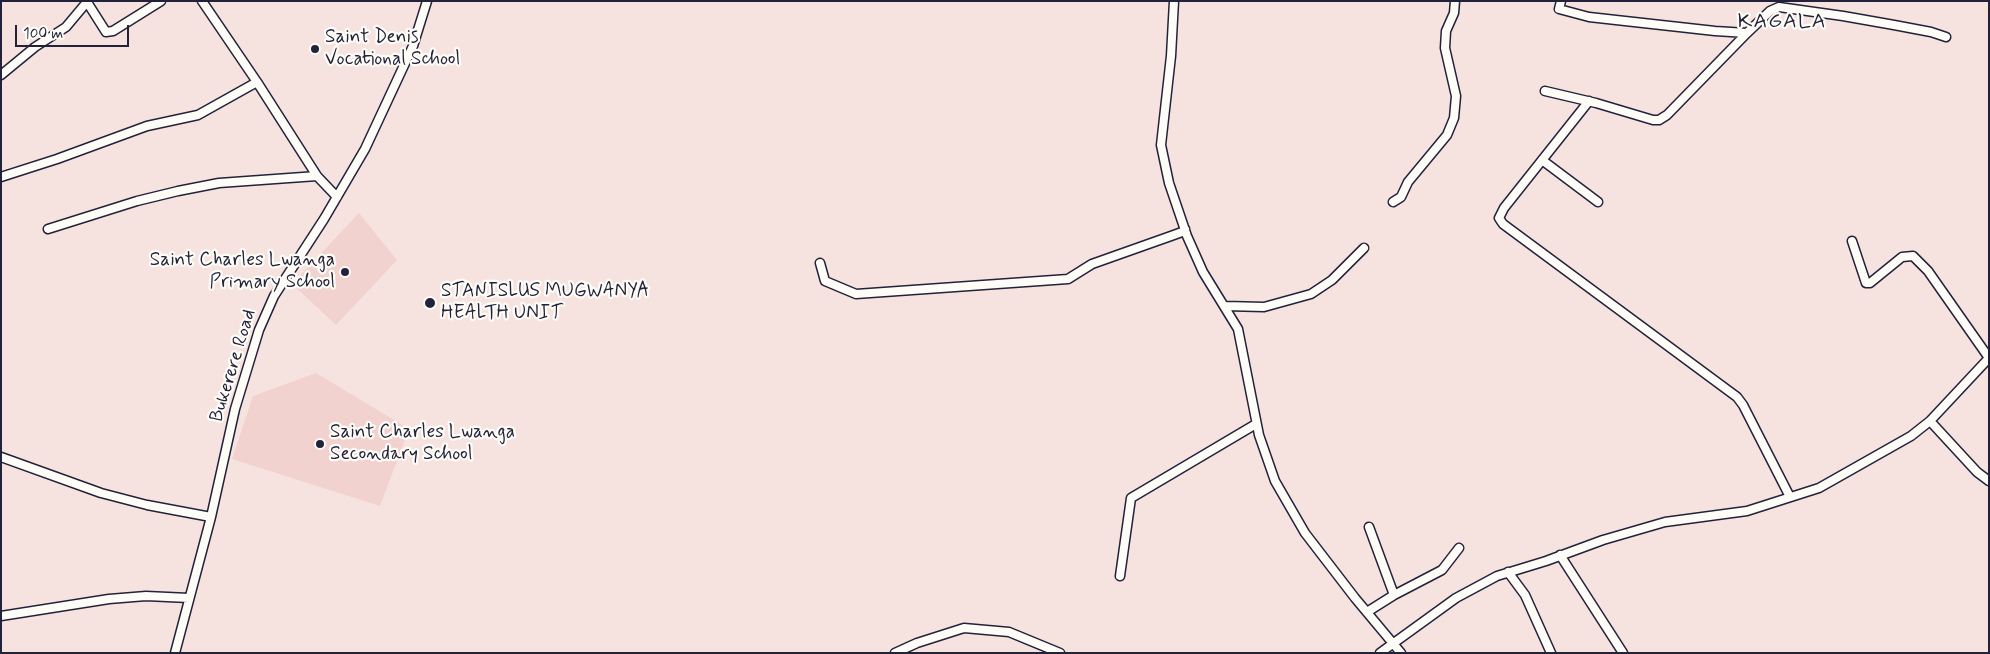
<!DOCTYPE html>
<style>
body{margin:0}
#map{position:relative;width:1990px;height:654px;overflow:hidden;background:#f6e3df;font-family:Mynerve,sans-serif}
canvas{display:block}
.frame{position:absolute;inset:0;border:2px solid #22223b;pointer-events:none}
.scale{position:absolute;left:15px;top:25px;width:114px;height:22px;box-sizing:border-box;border:2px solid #22223b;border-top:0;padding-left:6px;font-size:15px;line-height:18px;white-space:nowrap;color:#22223b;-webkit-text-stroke:4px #fdfcf7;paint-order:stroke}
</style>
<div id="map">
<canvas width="1990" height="654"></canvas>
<div class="frame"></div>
<div class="scale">100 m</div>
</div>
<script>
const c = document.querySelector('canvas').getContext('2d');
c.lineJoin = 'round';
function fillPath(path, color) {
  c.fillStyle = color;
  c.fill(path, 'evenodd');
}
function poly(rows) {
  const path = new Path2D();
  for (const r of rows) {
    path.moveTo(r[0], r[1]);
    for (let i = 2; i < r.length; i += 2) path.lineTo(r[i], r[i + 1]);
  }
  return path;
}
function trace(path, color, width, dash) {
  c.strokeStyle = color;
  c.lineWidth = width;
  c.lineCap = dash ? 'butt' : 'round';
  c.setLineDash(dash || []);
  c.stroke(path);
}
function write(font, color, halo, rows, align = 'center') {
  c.font = font + ' Mynerve,sans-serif';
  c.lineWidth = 4.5;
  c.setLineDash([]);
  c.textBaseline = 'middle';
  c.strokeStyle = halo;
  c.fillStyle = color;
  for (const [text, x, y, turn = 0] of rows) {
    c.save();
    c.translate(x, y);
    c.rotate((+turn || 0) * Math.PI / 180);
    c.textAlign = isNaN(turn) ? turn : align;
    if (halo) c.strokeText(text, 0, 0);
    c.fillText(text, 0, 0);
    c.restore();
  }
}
fillPath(poly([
 [359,213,397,260,336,325,292,284],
 [316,373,409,429,380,506,232,459,253,396]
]), '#f1d2ce');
const minor = poly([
 [202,1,257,82,317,176,337,197],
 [1174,1,1171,56,1161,145,1169,183,1187,236,1203,272,1238,329,1259,435,1275,481,1305,533,1355,598,1401,653],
 [1561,1,1559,9,1589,17,1715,31,1747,33,1770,11,1779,7,1843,16,1894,25,1931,32,1946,37],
 [1,75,35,47,66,27,87,2,106,32,113,31,161,1],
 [1545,91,1596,103,1653,120,1659,120,1667,115,1747,33],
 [1589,101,1504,208,1499,218,1503,224,1737,397,1743,405,1790,497],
 [1542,160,1598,202],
 [1,177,57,159,147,126,198,115,257,82],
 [1393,202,1401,197,1408,182,1447,135,1454,118,1456,96,1445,48,1446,31,1454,13,1455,1],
 [48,229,137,201,178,191,219,183,317,176],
 [1852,241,1866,283,1870,283,1902,257,1913,256,1928,271,1989,358],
 [820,263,825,281,856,294,1068,279,1092,264,1171,236,1182,232,1185,229],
 [1225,306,1264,307,1311,294,1332,280,1364,248],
 [1930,421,1977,472,1989,481],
 [1,457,101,493,147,505,211,517],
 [1560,555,1623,653],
 [1508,572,1525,595,1551,653],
 [1120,576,1131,498,1256,424],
 [1394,595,1442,570,1459,548],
 [1367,612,1394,595,1369,527],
 [1,616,109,599,146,596,189,598],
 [175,653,211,517,235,409,259,330,274,296,324,219,365,149,413,46,427,1],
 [895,653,917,643,964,628,1009,632,1060,653],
 [1380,653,1456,598,1497,576,1546,561,1603,540,1665,522,1747,511,1819,488,1911,436,1930,421,1989,358]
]);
trace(minor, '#22223b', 11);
trace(minor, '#fdfcf7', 8);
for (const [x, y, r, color] of [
 [315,49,5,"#22223b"],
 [345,272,5,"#22223b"],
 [430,303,6,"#22223b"],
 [320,444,5,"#22223b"]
]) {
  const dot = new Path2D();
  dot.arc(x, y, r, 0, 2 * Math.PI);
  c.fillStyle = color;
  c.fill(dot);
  trace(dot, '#fdfcf7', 2);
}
write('19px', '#22223b', '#fdfcf7', [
 ["Saint Denis",325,38],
 ["Vocational School",325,60],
 ["Saint Charles Lwanga",335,261,"right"],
 ["Primary School",335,283,"right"],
 ["STANISLUS MUGWANYA",441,292],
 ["HEALTH UNIT",441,314],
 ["Saint Charles Lwanga",330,433],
 ["Secondary School",330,455]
], 'left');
write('19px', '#22223b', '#fdfcf7', [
 ["Bukerere Road",234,366,-73]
]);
c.letterSpacing = '1px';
write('21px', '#22223b', '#fdfcf7', [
 ["KAGALA",1782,23]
]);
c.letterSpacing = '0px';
</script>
